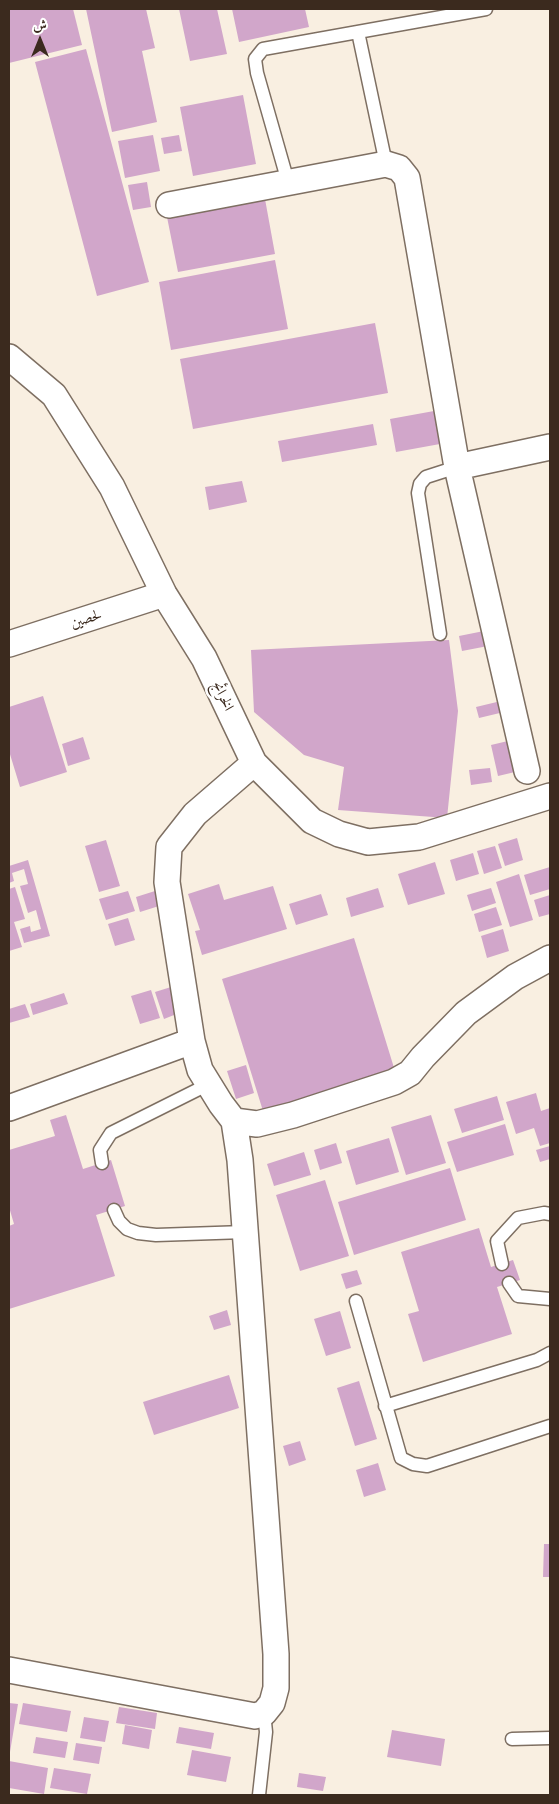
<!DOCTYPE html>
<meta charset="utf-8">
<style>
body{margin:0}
#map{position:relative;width:559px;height:1804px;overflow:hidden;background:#f9efe1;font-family:"Libre Caslon Text",Amiri,serif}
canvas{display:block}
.frame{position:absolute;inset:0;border:10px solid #3b2a1e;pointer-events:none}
.north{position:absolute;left:15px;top:15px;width:50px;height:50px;-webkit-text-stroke:4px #fff;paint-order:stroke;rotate:0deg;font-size:14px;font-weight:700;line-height:20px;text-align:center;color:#3b2a1e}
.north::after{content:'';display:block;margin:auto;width:18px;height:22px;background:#3b2a1e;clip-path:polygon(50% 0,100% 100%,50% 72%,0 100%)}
</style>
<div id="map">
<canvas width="559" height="1804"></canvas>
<div class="frame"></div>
<div class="north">ش</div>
</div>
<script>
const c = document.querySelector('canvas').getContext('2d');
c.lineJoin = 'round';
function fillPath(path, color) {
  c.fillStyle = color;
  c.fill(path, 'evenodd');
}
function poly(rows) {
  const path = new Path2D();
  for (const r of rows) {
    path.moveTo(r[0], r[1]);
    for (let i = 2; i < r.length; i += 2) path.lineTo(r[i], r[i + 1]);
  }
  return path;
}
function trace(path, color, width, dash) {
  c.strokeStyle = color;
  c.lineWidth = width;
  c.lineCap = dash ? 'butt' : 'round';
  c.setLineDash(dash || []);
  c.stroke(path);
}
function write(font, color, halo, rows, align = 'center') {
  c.font = font + ' "Libre Caslon Text",Amiri,serif';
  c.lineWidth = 5;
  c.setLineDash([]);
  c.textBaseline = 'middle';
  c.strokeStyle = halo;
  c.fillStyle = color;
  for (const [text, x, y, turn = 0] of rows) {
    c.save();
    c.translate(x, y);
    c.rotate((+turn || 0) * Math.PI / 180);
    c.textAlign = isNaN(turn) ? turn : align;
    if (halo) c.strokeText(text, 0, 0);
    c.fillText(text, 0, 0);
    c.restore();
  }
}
fillPath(poly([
 [9,9,73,9,82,45,9,63],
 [86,9,146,9,155,48,142,51,157,122,112,132],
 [179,9,217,9,227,54,190,61],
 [232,9,305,9,309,27,239,42],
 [86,49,149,282,97,296,35,62],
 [243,95,256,164,193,176,180,107],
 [153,135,160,171,125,178,118,141],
 [179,135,182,151,164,154,161,138],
 [147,182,151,207,133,210,128,185],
 [265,199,275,254,178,272,167,217],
 [275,260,288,329,171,350,159,282],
 [375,323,388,393,193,429,180,359],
 [434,411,440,444,396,452,390,419],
 [373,424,377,445,282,462,278,441],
 [242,481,247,502,209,510,205,487],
 [484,631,488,646,462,651,459,636],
 [449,640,458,711,447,818,338,810,344,767,304,755,254,712,251,650],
 [43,696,67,772,20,787,9,751,9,707],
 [501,701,504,712,479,718,476,707],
 [83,737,90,759,68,766,62,744],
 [508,741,515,772,498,776,491,745],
 [490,768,492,782,471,785,469,770],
 [517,838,523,860,505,866,498,844],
 [106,840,120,886,99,892,85,846],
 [495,846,502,868,484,874,477,851],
 [473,853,479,874,456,881,450,860],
 [28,860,50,936,24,943,20,929,30,926,31,932,41,929,36,910,28,913,20,886,28,884,24,869,12,873,14,881,9,883,9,866],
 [435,862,445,894,408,905,398,874],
 [550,867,550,889,530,895,524,875],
 [519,874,533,920,510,927,496,882],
 [219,884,224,900,273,886,287,929,202,955,195,931,200,930,188,894],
 [15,887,25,919,14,922,22,947,9,951,9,889],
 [378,888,384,907,351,917,346,898],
 [491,888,496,903,472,911,467,895],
 [128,891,135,911,106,920,99,899],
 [155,891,159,906,140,912,136,897],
 [321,894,328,915,296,925,289,904],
 [550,895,550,914,539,917,534,900],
 [496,907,502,925,479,932,474,914],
 [128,918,135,940,115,946,108,924],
 [503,929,509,951,487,958,481,936],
 [354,938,395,1071,263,1111,222,979],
 [171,987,179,1013,164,1019,155,992],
 [151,990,160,1018,140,1024,131,996],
 [64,993,68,1004,33,1015,30,1004],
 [25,1004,30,1017,9,1023,9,1009],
 [246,1065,254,1093,236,1099,227,1071],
 [536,1093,541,1111,550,1108,550,1143,540,1146,534,1128,516,1134,506,1102],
 [497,1096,504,1120,462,1133,454,1109],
 [66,1115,83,1169,111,1160,125,1206,96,1215,115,1276,9,1309,9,1226,14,1224,9,1207,9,1150,55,1136,50,1120],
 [431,1115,446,1163,406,1175,391,1127],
 [505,1124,514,1155,457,1172,447,1142],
 [389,1138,399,1172,356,1185,346,1151],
 [336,1143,342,1163,320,1170,314,1150],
 [550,1146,550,1159,540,1162,536,1150],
 [304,1152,311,1175,274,1186,267,1164],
 [450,1168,466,1220,354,1255,338,1202],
 [325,1180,349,1256,300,1271,276,1195],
 [479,1228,491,1267,513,1260,520,1280,497,1287,512,1334,423,1362,408,1314,419,1311,401,1252],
 [357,1270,362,1284,346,1289,341,1274],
 [227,1310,231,1325,214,1330,209,1316],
 [340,1311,351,1348,326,1356,314,1319],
 [229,1375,239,1408,154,1435,143,1402],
 [359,1381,377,1439,355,1446,337,1388],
 [300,1441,306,1460,289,1466,283,1446],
 [378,1463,386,1490,364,1497,356,1470],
 [544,1544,550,1544,550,1577,543,1577],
 [9,1703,18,1704,10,1752,9,1752],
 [23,1703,71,1711,67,1732,19,1724],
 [119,1707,157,1713,155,1729,116,1723],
 [84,1717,109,1721,105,1742,80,1738],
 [125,1725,152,1730,149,1749,122,1744],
 [179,1727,214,1733,211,1749,176,1743],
 [392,1730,445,1739,441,1766,387,1757],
 [36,1737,68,1742,65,1758,33,1753],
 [76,1743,102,1747,99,1764,73,1760],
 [192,1750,231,1757,226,1782,187,1775],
 [9,1761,48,1768,44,1794,9,1788],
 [54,1768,91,1774,87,1794,50,1788],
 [299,1773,326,1777,323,1791,297,1787]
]), '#d1a6ca');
const service = poly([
 [358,32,386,164],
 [288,182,257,73,255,59,263,49,486,9],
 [440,634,418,493,420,484,426,477,457,467],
 [102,1163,100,1150,111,1133,209,1084],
 [114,1210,119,1221,127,1229,138,1233,156,1235,245,1232],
 [502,1264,497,1241,518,1218,544,1213,550,1214],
 [509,1283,518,1296,550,1299],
 [356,1301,401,1458,413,1464,427,1466,550,1426],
 [385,1406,537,1360,550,1353],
 [512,1739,550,1738],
 [259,1795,266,1732,264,1713]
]);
const minor = poly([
 [169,205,386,164,399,168,407,178,457,467,527,771],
 [9,357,54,395,112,487,164,594,204,658,254,763,312,821,339,834,368,842,419,837,550,796],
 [457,467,550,447],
 [9,644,164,594],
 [192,1041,200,1070,221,1104,234,1121,257,1124,293,1115,394,1082,410,1073,423,1057,466,1013,515,977,550,958],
 [9,1108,192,1041,167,882,169,847,195,814,254,763],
 [9,1670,255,1716,264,1713,272,1703,276,1688,276,1654,240,1160,234,1121]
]);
trace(service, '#7e6f62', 15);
trace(minor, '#7e6f62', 28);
trace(service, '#fff', 12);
trace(minor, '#fff', 25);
write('15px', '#3b2a1e', '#fff', [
 ["لحصين",86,619,-18],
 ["الخرائج",223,696,65]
]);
</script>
